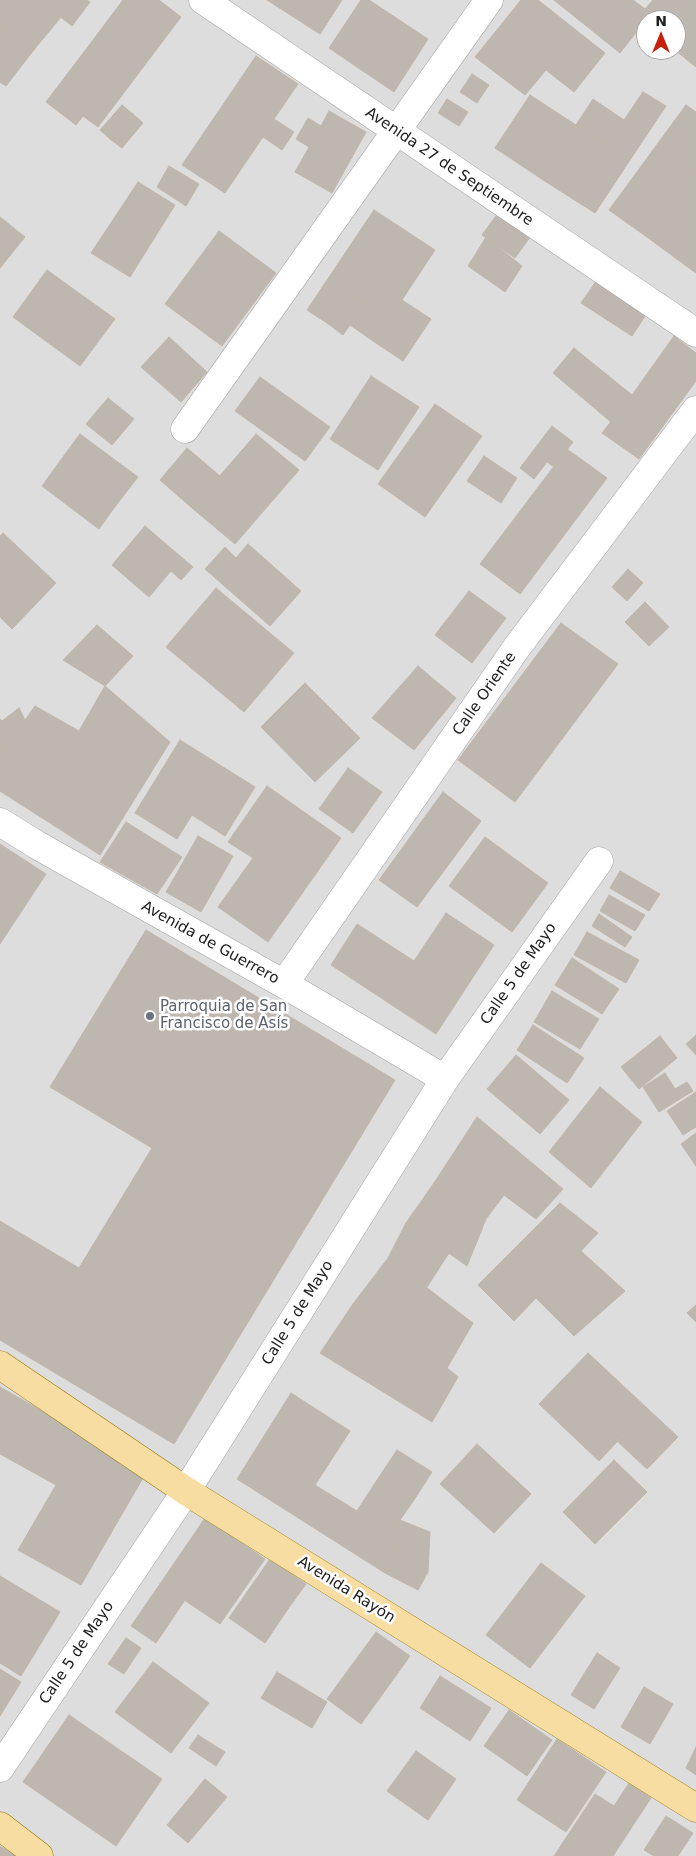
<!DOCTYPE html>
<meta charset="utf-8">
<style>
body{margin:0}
#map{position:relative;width:696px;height:1856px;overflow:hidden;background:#f0eee7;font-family:"DejaVu Sans",sans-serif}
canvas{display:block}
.north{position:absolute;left:636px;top:10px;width:50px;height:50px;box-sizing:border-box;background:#fff;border:1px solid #a6a6a6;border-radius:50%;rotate:0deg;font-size:14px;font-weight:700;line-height:20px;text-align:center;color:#202020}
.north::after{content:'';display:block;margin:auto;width:18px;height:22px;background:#c71f09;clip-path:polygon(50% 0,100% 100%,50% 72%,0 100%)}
</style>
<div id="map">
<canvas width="696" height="1856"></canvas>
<div class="north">N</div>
</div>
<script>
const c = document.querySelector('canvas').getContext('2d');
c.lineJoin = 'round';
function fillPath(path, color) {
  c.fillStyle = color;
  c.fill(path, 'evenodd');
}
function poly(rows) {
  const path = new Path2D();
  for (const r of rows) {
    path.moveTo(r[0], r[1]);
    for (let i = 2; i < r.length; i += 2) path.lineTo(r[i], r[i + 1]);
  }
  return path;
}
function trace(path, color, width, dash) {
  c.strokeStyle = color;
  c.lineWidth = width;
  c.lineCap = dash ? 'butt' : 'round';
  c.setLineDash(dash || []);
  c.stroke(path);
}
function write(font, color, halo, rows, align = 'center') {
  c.font = font + ' "DejaVu Sans",sans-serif';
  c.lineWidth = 5;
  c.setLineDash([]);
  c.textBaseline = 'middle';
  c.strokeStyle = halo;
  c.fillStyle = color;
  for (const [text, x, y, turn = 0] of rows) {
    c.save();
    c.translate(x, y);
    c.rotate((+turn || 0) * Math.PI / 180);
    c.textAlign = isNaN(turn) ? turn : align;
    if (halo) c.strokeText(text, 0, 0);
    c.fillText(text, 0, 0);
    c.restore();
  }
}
fillPath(poly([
 [0,0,696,0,696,1856,0,1856],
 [646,20,676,20,676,50,646,50]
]), '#dedddd');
const building = poly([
 [0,0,39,0,61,17,33,51,0,25,0,0],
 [39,0,87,0,90,2,72,26,39,0],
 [123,0,159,0,181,17,129,86,84,52,123,0],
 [267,0,342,0,320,34,267,0],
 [361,0,369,0,428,39,394,92,329,48,361,0],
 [521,0,538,0,605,53,574,92,546,70,525,95,475,57,521,0],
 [554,0,633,0,645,9,653,0,696,0,696,67,675,50,676,20,646,20,646,27,642,25,620,53,554,0],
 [0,25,33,51,6,86,0,82,0,25],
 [84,52,129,86,98,127,83,116,76,125,46,102,84,52],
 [256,56,298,84,274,119,294,132,282,150,263,137,225,193,182,165,256,56],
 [472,74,489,85,477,103,460,92,472,74],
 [643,92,666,106,630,160,576,125,593,99,624,120,643,92],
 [530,95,576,125,540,178,495,148,530,95],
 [447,99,468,112,459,126,438,113,447,99],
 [122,105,133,114,110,139,100,130,122,105],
 [686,105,696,112,696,164,644,235,609,210,686,105],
 [329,111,366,132,332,193,295,172,309,147,296,139,308,118,321,126,329,111],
 [133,114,143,123,122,148,110,139,133,114],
 [576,125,630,160,595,213,540,178,576,125],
 [696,164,696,273,644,235,696,164],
 [169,166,199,184,186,206,157,187,169,166],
 [138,182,175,205,130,277,91,253,138,182],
 [503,206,536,229,515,258,482,235,503,206],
 [374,210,435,250,402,300,431,319,403,361,373,341,387,320,347,293,327,323,307,310,374,210],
 [0,217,25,237,0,268,0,217],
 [219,231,276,273,222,346,165,304,219,231],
 [486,237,522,266,505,292,468,266,486,237],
 [47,270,115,319,80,366,13,317,47,270],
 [599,277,649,310,632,336,581,303,599,277],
 [347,293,364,304,343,335,327,323,347,293],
 [364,304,387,320,373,341,350,325,364,304],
 [674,336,696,353,696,381,639,459,602,433,632,395,674,336],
 [169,337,207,372,181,402,141,367,169,337],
 [574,348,632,395,611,422,553,373,574,348],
 [371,376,419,407,378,470,330,439,371,376],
 [260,377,330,427,305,461,235,411,260,377],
 [108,398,134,419,112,445,86,424,108,398],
 [435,404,482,436,425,517,378,484,435,404],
 [552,426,573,442,554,467,547,462,534,479,520,468,552,426],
 [80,434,138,477,117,504,60,461,80,434],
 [256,434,299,470,235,544,192,508,256,434],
 [187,448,220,476,192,508,160,480,187,448],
 [567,449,607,478,520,594,480,564,567,449],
 [484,456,517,478,501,503,467,481,484,456],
 [60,461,117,504,99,529,42,486,60,461],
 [145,526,193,567,181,580,171,571,149,597,112,565,145,526],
 [3,533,56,583,12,629,0,617,0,536,3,533],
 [248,544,301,591,270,626,205,569,225,547,236,558,248,544],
 [628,569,643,583,627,601,612,587,628,569],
 [216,588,294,653,244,712,166,647,216,588],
 [469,591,506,618,472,663,435,635,469,591],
 [645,602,669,627,649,646,625,622,645,602],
 [561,623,618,664,515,802,458,760,561,623],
 [97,625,133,656,105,686,63,660,97,625],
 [418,666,456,698,414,750,372,718,418,666],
 [305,683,360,738,315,782,261,727,305,683],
 [105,686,170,742,100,855,0,791,0,755,35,706,79,731,105,686],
 [19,708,25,720,0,755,0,719,2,721,19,708],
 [180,740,255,787,225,836,192,815,177,839,135,813,180,740],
 [348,768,382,792,353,833,319,809,348,768],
 [267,786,341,838,268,942,218,907,253,858,228,842,267,786],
 [443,792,481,821,417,907,379,880,443,792],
 [126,822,182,857,157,894,100,862,126,822],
 [198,836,233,856,201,912,166,892,198,836],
 [485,837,548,883,512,932,449,886,485,837],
 [0,844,46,874,0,944,0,844],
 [620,871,660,894,649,911,610,888,620,871],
 [609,895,645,915,635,931,600,911,609,895],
 [446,913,494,945,436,1034,331,965,357,924,414,961,446,913],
 [599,914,632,937,625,947,592,926,599,914],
 [146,930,395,1080,174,1444,0,1340,0,1221,79,1268,152,1148,50,1087,146,930],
 [587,932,639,960,626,983,574,955,587,932],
 [572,958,619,989,602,1014,555,985,572,958],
 [552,991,599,1019,580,1049,534,1022,552,991],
 [533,1025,584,1058,567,1083,517,1050,533,1025],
 [696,1035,696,1055,686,1044,696,1035],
 [660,1036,677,1058,639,1089,621,1067,660,1036],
 [516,1055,569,1100,540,1134,487,1089,516,1055],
 [665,1073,675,1089,687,1082,693,1091,659,1112,643,1087,665,1073],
 [600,1087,642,1122,591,1188,549,1152,600,1087],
 [696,1092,696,1127,683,1135,667,1111,696,1092],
 [477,1117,563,1189,536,1219,504,1195,486,1219,434,1183,477,1117],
 [696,1133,696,1166,681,1144,696,1133],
 [434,1183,486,1219,467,1266,406,1223,434,1183],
 [560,1203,598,1233,514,1321,478,1285,560,1203],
 [406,1223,449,1253,427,1287,388,1258,406,1223],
 [581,1251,625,1291,574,1336,536,1298,581,1251],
 [388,1258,473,1323,447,1368,353,1304,388,1258],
 [353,1304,447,1368,458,1377,432,1422,320,1353,353,1304],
 [696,1305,696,1322,687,1313,696,1305],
 [588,1353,648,1409,599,1461,539,1404,588,1353],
 [0,1387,147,1471,81,1585,18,1550,56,1485,0,1454,0,1387],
 [291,1393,350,1431,315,1485,357,1511,379,1477,414,1500,400,1520,389,1542,399,1548,385,1573,237,1479,291,1393],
 [648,1409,678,1437,647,1469,617,1441,648,1409],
 [477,1444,531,1494,494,1533,440,1484,477,1444],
 [397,1450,432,1472,414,1500,379,1477,397,1450],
 [614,1460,647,1492,595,1544,563,1512,614,1460],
 [205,1518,265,1559,220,1624,160,1584,205,1518],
 [400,1520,430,1532,428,1572,418,1590,385,1573,399,1548,389,1542,400,1520],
 [270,1559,306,1584,290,1606,254,1582,270,1559],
 [541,1563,585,1596,530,1668,486,1635,541,1563],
 [0,1576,60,1612,21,1676,0,1663,0,1576],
 [254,1582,290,1606,265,1643,229,1618,254,1582],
 [160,1584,185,1600,156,1643,131,1626,160,1584],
 [376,1632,410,1656,361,1724,327,1699,376,1632],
 [126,1638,141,1648,124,1674,108,1664,126,1638],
 [597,1653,620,1668,594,1709,571,1695,597,1653],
 [153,1662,209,1703,171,1753,115,1712,153,1662],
 [0,1669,21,1682,0,1716,0,1669],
 [277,1672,327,1702,312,1728,261,1698,277,1672],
 [440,1676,491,1708,470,1741,420,1708,440,1676],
 [644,1687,673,1704,650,1744,621,1727,644,1687],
 [509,1710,552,1740,527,1776,484,1746,509,1710],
 [69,1715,162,1779,116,1846,23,1782,69,1715],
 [198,1735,225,1752,216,1766,189,1748,198,1735],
 [557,1739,606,1772,566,1832,517,1800,557,1739],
 [696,1747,696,1775,686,1768,696,1747],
 [416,1751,456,1779,428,1820,387,1791,416,1751],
 [205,1779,227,1797,188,1843,167,1825,205,1779],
 [629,1783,651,1798,613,1856,554,1856,595,1794,614,1806,629,1783],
 [666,1816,693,1833,678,1856,654,1856,644,1850,666,1816],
 [0,1846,11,1853,15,1856,0,1856,0,1846]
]);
fillPath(building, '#bdb7b0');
trace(building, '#c1b7a9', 1);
const minor = poly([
 [203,0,696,333],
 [185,429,489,0],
 [0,822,37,845,284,984,445,1079],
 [284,984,517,647,696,410],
 [0,1768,186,1491,445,1079,599,861]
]);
const primary = poly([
 [0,1365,186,1491,696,1808],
 [0,1826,39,1856]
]);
trace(minor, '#a4a4a4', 29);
trace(primary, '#957606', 29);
trace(minor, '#fff', 28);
trace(primary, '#f8dda3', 28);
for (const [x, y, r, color] of [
 [150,1016,5,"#6b7280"]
]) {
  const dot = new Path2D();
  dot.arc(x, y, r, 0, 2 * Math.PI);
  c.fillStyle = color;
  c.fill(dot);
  trace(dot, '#fff', 2);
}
write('15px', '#202020', '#fff', [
 ["Avenida 27 de Septiembre",449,167,34],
 ["Calle Oriente",485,694,-55],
 ["Avenida de Guerrero",210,943,29],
 ["Calle 5 de Mayo",519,974,-55],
 ["Calle 5 de Mayo",298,1313,-58],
 ["Avenida Rayón",346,1590,32],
 ["Calle 5 de Mayo",77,1653,-56]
]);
write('15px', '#5b616d', '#fff', [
 ["Parroquia de San",160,1007],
 ["Francisco de Asís",160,1024]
], 'left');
</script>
